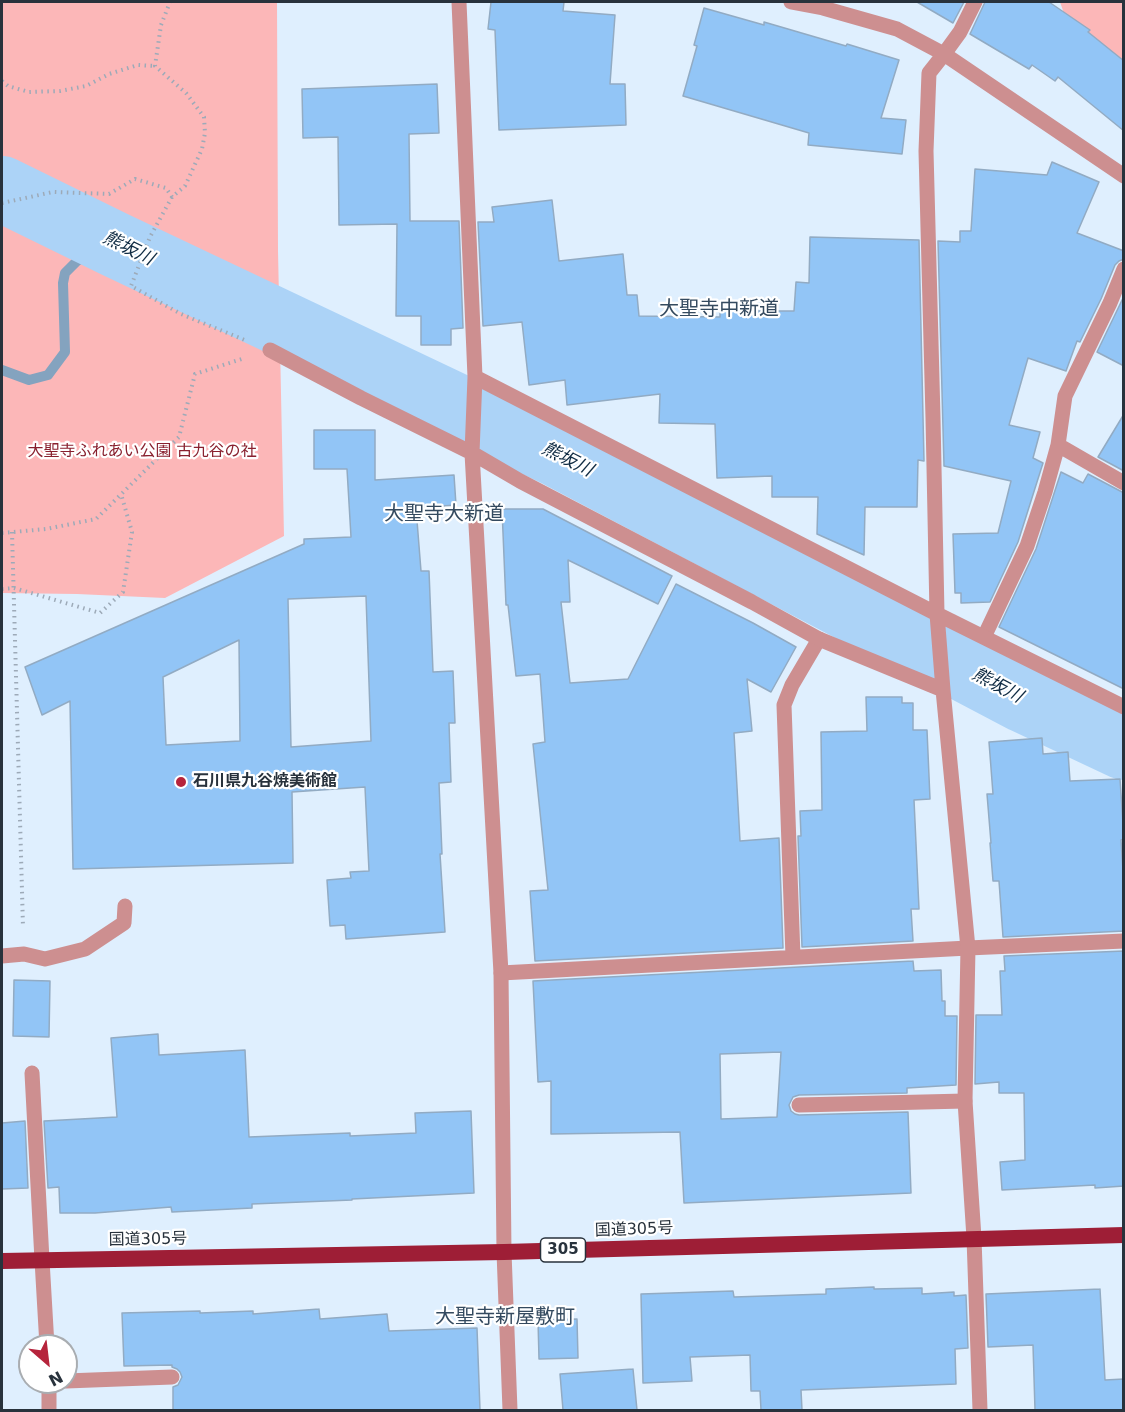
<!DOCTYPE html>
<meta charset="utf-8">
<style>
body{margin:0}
#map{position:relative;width:1125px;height:1412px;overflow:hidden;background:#dfeffe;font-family:"DejaVu Sans",sans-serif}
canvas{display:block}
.frame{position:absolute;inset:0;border:3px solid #28323c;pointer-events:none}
.north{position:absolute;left:18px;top:1334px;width:60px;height:60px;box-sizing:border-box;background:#fff;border:2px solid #a9adb1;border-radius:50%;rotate:152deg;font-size:16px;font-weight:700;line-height:24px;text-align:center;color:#28323c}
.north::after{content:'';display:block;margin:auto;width:21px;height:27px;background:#b6243c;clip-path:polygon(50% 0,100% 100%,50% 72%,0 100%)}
</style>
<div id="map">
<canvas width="1125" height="1412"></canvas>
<div class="frame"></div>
<div class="north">N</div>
</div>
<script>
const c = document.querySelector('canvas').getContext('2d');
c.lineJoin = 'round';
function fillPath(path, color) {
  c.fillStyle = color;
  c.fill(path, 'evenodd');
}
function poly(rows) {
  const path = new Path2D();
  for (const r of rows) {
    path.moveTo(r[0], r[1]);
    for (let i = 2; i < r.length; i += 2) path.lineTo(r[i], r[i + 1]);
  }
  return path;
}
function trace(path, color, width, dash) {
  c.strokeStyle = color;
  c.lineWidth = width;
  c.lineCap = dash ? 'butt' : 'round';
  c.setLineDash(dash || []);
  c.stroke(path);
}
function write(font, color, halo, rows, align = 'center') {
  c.font = font + ' "DejaVu Sans","Noto Sans JP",sans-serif';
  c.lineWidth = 4.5;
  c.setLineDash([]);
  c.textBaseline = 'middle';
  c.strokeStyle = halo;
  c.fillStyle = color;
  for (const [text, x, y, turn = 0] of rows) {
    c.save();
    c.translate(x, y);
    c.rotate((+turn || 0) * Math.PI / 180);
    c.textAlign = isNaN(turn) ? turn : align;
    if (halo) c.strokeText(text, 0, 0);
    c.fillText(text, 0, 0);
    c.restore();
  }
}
fillPath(poly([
 [2,2,277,2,278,251,284,536,165,598,77,594,2,593],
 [1060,2,1123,2,1123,74,1068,25]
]), '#fcb7b8');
trace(poly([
 [2,215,9,193],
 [2,370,29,380,48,375,65,352,63,283,65,273,77,261,89,253,114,244]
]), '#84a3bf', 10);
trace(poly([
 [2,189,114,244,559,455,1024,700,1124,747]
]), '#acd3f7', 66);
const building = poly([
 [491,2,564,2,563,11,615,15,610,84,625,84,626,125,499,130,495,30,488,29,491,2],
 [917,2,964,2,953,23,917,2],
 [985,2,1049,2,1090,30,1088,32,1124,61,1124,131,1058,77,1055,81,1032,65,1029,69,970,34,985,2],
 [704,8,764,25,764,22,846,46,847,44,899,60,881,118,906,120,902,154,808,145,809,133,683,96,697,46,694,45,704,8],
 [437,84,439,133,409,134,410,221,459,221,463,328,451,329,451,345,421,345,421,316,396,316,397,224,339,225,338,137,303,138,302,89,437,84],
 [1052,162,1099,182,1077,233,1124,251,1124,259,1119,261,1115,265,1101,299,1080,342,1077,341,1066,371,1028,358,1009,425,1040,432,1033,458,1043,463,1018,542,990,602,961,603,961,593,955,593,953,534,998,533,1011,481,944,466,938,241,960,242,960,231,971,231,975,169,1047,175,1052,162],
 [552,200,559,261,623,254,627,295,637,295,639,316,720,317,720,311,794,311,796,282,809,283,810,237,919,240,924,461,918,460,917,507,865,507,864,555,817,534,818,497,772,497,772,476,717,478,715,424,659,423,660,394,567,405,565,380,529,385,522,322,483,326,478,222,494,222,492,207,552,200],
 [1124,296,1124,366,1097,352,1124,296],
 [1124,414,1124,471,1098,457,1124,414],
 [314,430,375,430,375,480,454,475,456,505,416,508,421,571,429,571,433,672,453,671,455,723,449,723,451,782,439,783,442,854,440,854,445,932,346,939,345,925,330,926,327,880,351,878,350,872,369,871,365,787,292,792,293,863,73,869,70,701,42,715,25,667,304,544,304,539,351,537,347,469,314,469,314,430],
 [366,596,371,741,291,747,288,599,366,596],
 [239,640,240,741,166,745,163,677,239,640],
 [1061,472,1083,483,1088,474,1124,493,1124,689,999,627,1036,549,1061,472],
 [502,509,543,509,672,576,658,604,568,560,570,602,561,602,570,683,628,679,676,584,753,623,796,647,771,692,747,679,752,731,734,733,740,841,779,838,783,948,535,961,530,891,548,890,533,744,545,742,540,674,516,676,508,605,506,605,502,509],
 [866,697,902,697,902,703,913,703,913,730,927,730,930,799,914,800,919,909,911,909,913,941,802,947,798,836,801,836,800,811,822,810,821,732,867,731,866,697],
 [1042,738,1043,754,1068,752,1070,781,1120,779,1124,838,1124,839,1121,840,1124,886,1124,931,1003,937,999,881,993,881,990,843,991,843,987,794,993,794,989,742,1042,738],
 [1124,951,1124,1186,1095,1188,1095,1185,1002,1190,1000,1162,1025,1160,1024,1093,999,1093,999,1082,975,1084,976,1015,1002,1015,1000,971,1005,971,1004,956,1124,951],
 [913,961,914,971,941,970,942,1001,945,1001,945,1016,957,1016,956,1085,907,1088,907,1093,799,1095,793,1097,789,1105,791,1111,795,1114,799,1115,908,1112,911,1193,684,1203,680,1132,551,1134,551,1081,538,1082,533,981,913,961],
 [781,1052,777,1117,721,1119,720,1054,781,1052],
 [14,980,50,981,49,1037,13,1036,14,980],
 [158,1034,159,1055,245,1050,249,1137,350,1133,350,1136,416,1133,415,1113,471,1111,474,1193,352,1199,352,1200,252,1204,252,1208,172,1212,171,1207,95,1213,60,1213,59,1187,48,1188,44,1121,117,1117,111,1038,158,1034],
 [25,1121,28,1188,2,1189,2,1123,25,1121],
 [874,1287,874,1289,922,1288,922,1294,954,1292,954,1296,966,1295,968,1348,955,1349,956,1384,801,1390,802,1410,761,1410,760,1391,751,1391,750,1355,690,1357,692,1381,643,1383,641,1294,733,1291,734,1297,826,1294,826,1289,874,1287],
 [1100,1289,1105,1380,1124,1379,1124,1410,1035,1410,1033,1345,988,1347,986,1294,1100,1289],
 [319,1309,320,1319,387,1314,389,1331,477,1328,480,1410,173,1410,173,1387,178,1385,182,1377,180,1372,177,1369,172,1367,172,1365,124,1366,122,1313,200,1311,200,1313,253,1311,253,1314,319,1309],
 [577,1319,578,1358,539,1359,538,1320,577,1319],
 [633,1369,637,1410,563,1410,560,1374,633,1369]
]);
fillPath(building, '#92c5f6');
trace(building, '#92abc3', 1.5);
trace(poly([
 [2,81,8,86,29,92,60,91,86,86,109,74,138,65,155,66],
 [172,197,150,237,131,286,181,314,247,341],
 [2,203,53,192,109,194,135,179,166,188,172,197,185,186,202,149,205,133,204,117,186,93,155,66,161,25,170,2],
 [12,532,23,927],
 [2,533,46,529,96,519,179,437,195,374,245,358],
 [2,589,14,588,100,613,123,592,132,532,121,494]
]), '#9daab8', 4, [1.5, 4.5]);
trace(poly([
 [944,54,960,32,975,2],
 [1058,445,1124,483],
 [984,637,1027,546,1045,492,1058,445,1065,396,1110,303,1124,269],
 [2,956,24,954,45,959,85,949,124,923,125,906],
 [793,957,784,705,792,685,819,639],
 [501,973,968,948],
 [32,1073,42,1260],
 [799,1105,965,1101],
 [66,1381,172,1377]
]), '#cd8f90', 15);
trace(poly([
 [459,2,475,377,472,453,501,973,504,1252,510,1410],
 [791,2,823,8,897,29,944,54,1124,176],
 [944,54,929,73,926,151,933,418,937,614,943,690,968,948,965,1101,974,1238,980,1410],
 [270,350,361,398,472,453,520,481,752,602,819,639,943,690],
 [475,377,937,614,1124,707],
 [968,948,1124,941],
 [42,1260,47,1346],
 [49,1382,49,1410]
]), '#cd8f90', 15);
trace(poly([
 [2,1261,504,1252,1124,1235]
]), '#9e1e36', 16);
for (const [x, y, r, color] of [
 [181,782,6,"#b6243c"]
]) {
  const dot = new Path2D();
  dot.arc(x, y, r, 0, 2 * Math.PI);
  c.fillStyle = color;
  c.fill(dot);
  trace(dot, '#fff', 2);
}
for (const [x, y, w] of [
 [563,1250,45]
]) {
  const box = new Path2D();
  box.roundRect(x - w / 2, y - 12, w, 24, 4.5);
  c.fillStyle = '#fff';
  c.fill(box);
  trace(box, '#28323c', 1.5);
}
write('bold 15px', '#28323c', null, [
 ["305",563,1250]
]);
write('16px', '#89212f', '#fff', [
 ["大聖寺ふれあい公園 古九谷の社",142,452]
]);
write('bold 16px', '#28323c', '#fff', [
 ["石川県九谷焼美術館",193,782]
], 'left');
write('16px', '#28323c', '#fff', [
 ["国道305号",634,1230,-2],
 ["国道305号",148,1240,-1]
]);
write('italic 18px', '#102c44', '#fff', [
 ["熊坂川",128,249,26],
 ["熊坂川",567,460,27],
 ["熊坂川",997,686,28]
]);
write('20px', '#344a5f', '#fff', [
 ["大聖寺中新道",719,310],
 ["大聖寺大新道",444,515],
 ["大聖寺新屋敷町",505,1318]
]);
</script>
